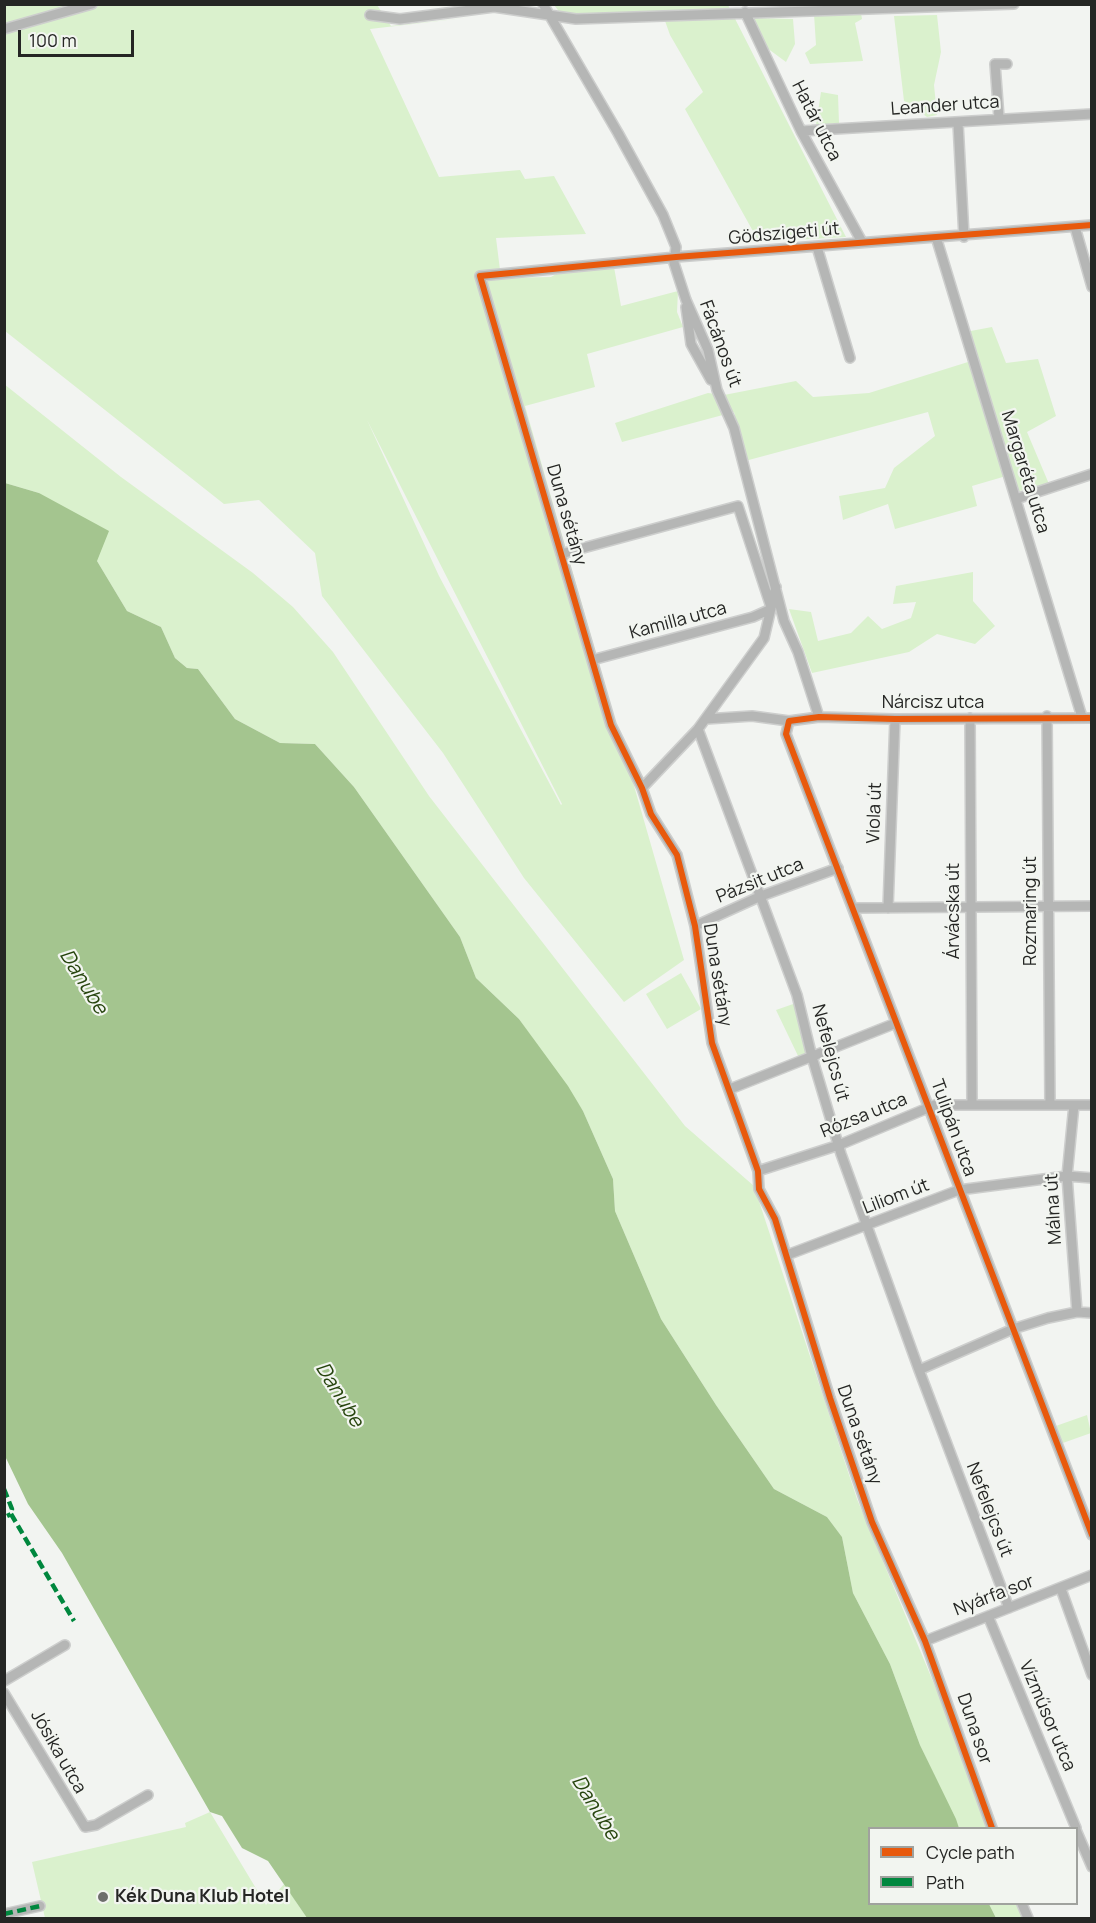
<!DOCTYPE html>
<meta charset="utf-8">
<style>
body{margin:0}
#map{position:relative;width:1096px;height:1923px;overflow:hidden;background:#f2f4f1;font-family:Manrope,sans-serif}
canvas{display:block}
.frame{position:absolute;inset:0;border:6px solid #252624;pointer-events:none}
.legend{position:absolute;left:868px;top:1827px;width:210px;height:78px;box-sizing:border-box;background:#f2f5f0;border:2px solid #a0a29e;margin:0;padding:8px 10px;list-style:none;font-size:18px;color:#252624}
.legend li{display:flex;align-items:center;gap:12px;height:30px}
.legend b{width:30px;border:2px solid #a0a29e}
.scale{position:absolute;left:18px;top:30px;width:116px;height:27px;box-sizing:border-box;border:3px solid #252624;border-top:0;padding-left:8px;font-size:18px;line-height:21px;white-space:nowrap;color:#252624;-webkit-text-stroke:4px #f2f5f0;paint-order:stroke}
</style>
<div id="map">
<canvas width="1096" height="1923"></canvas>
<div class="frame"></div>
<ul class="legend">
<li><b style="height:8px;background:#e8590c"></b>Cycle path</li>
<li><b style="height:8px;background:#00873e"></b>Path</li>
</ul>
<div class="scale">100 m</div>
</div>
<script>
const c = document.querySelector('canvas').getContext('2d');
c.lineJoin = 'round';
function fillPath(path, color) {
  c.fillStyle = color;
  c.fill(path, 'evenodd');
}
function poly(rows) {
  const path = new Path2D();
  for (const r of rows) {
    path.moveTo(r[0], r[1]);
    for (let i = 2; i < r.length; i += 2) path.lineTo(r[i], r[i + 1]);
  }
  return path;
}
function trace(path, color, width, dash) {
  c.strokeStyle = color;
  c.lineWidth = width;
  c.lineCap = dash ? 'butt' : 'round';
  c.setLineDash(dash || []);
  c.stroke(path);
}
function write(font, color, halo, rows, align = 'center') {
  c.font = font + ' Manrope,sans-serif';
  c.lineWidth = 4.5;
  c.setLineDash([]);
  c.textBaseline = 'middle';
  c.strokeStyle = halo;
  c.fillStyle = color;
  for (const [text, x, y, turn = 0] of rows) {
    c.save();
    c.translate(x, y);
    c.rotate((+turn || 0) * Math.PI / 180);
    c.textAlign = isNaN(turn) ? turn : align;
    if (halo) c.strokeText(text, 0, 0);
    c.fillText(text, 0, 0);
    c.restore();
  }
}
fillPath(poly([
 [4,5,377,5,391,26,473,17,370,29,439,177,520,170,525,179,554,176,586,234,496,238,501,278,551,277,558,273,614,267,621,306,678,291,677,312,683,327,587,354,595,387,525,406,684,960,624,1002,524,878,443,753,322,596,315,553,259,500,224,504,5,331],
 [367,420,562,804,561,805,439,576],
 [554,5,728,5,846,237,759,242,685,109,703,92,670,35,664,18,566,20],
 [861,13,862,19,855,23,863,61,810,64,805,53,816,45,814,14],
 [937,15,941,52,934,85,937,115,927,117,904,101,894,16],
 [754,18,793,19,795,44,786,62,767,48],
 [821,92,838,95,839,123,816,125],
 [992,327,1006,363,1038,359,1056,416,1027,432,1049,484,1019,491,1013,474,972,486,977,506,895,529,888,504,843,520,839,496,885,488,894,468,935,436,928,412,745,461,734,412,622,442,615,423,708,393,724,395,796,381,813,397,869,393,968,362,960,333],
 [4,384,121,477,253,573,293,607,333,652,429,796,685,1126,754,1186,857,1499,994,1828,959,1828,920,1745,890,1664,853,1593,842,1537,827,1517,774,1489,716,1405,661,1319,615,1211,613,1179,583,1111,519,1019,476,978,460,937,354,787,315,744,280,743,235,719,198,669,187,668,175,658,161,627,127,611,97,561,39,493,5,483],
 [973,572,973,601,995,626,975,644,937,634,909,652,812,673,789,609,811,612,818,641,851,633,868,616,882,629,911,618,916,602,893,604,896,586],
 [681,973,701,1009,667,1029,646,994],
 [796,1003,810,1056,800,1060,776,1010],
 [1087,1415,1091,1433,1060,1444,1053,1427],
 [210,1812,266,1905,284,1884,307,1918,45,1918,32,1862,186,1827,185,1823],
 [989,1904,1025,1904,1031,1918,996,1918]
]), '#daf1cd');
fillPath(poly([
 [5,483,39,493,109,531,97,561,127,611,161,627,175,658,187,668,198,669,235,719,280,743,315,744,354,787,460,937,476,978,519,1019,568,1086,583,1111,613,1179,615,1211,661,1319,716,1405,774,1489,827,1517,842,1537,853,1593,890,1664,920,1745,956,1819,959,1828,870,1828,870,1904,989,1904,996,1918,307,1918,268,1861,242,1848,222,1816,210,1812,62,1553,28,1504,5,1456]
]), '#a4c58f');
const minor = poly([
 [543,4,618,133,663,215,676,247,674,263,686,300,708,350,717,390,734,428,784,621,798,652,819,717],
 [745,12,801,131,862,242],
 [370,15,400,19,494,7,576,19,1014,4],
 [4,29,92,4],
 [999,118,995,64,1007,64],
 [958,123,964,237],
 [801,131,1092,114],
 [1075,227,1092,287],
 [936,237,1082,717],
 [817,247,850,358],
 [686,307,691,344,711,380],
 [1016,499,1092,474],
 [561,554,738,506,771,607],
 [776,587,764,638,698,729,797,995,812,1057,841,1154,919,1370,1009,1608],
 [592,660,753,617,771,609],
 [1047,716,1050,1105],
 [970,718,972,1103],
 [1092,718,895,719,819,717,789,721,786,734,1092,1535],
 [706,719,752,716,789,721],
 [642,788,698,729],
 [854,908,1092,906],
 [888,908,895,719],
 [695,926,761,896,838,868],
 [730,1089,896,1023],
 [1074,1105,1067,1176,1077,1312],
 [758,1171,839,1145,935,1105,1092,1105],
 [787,1255,959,1190,1067,1176,1092,1178],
 [919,1370,1013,1329,1048,1318,1077,1312,1092,1313],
 [1061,1589,1092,1675],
 [988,1616,1076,1828],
 [925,1641,1092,1575],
 [4,1681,65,1645],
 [4,1693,85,1827,96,1825,148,1795],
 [992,1828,925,1641,872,1522,830,1398,775,1219,759,1189,758,1171,712,1043,695,926,677,855,651,814,642,788,611,725,480,276,676,257,1092,225],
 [1076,1830,1092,1867],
 [1022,1904,1028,1918],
 [4,1914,40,1906]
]);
trace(minor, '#cdcecd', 12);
trace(minor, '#b5b6b5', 9);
trace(poly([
 [4,1489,12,1509,11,1514,7,1516],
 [11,1514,74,1621],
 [4,1914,40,1906]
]), '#00873e', 4.5, [9, 4.5]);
trace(poly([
 [1092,718,895,719,819,717,789,721,786,734,1092,1535],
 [992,1828,925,1641,872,1522,830,1398,775,1219,759,1189,758,1171,712,1043,695,926,677,855,651,814,642,788,611,725,480,276,676,257,1092,225]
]), '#e8590c', 6);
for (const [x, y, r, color] of [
 [103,1897,6,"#6d6e6c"]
]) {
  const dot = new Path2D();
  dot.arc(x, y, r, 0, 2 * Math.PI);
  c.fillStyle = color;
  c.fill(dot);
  trace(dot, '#f2f5f0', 2);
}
write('18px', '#252624', '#f2f5f0', [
 ["Leander utca",945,106,-4],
 ["Határ utca",816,121,63],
 ["Gödszigeti út",784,234,-5],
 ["Fácános út",720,344,70],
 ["Margaréta utca",1025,472,73],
 ["Duna sétány",566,515,74],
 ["Kamilla utca",678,621,-15],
 ["Nárcisz utca",933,703],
 ["Viola út",875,813,-88],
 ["Pázsit utca",760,881,-22],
 ["Árvácska út",954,911,-90],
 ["Rozmaring út",1031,911,-90],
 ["Duna sétány",717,975,81],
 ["Nefelejcs út",830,1053,75],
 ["Rózsa utca",864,1116,-22],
 ["Tulipán utca",953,1128,70],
 ["Liliom út",896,1197,-21],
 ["Málna út",1054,1209,-93],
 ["Duna sétány",859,1435,71],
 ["Nefelejcs út",989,1510,69],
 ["Nyárfa sor",994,1596,-21],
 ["Vízműsor utca",1047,1716,67],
 ["Duna sor",974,1729,71],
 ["Jósika utca",58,1752,60]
]);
write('bold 18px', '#252624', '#f2f5f0', [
 ["Kék Duna Klub Hotel",115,1897]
], 'left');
write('italic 20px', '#27450e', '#f2f5f0', [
 ["Danube",83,982,58],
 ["Danube",339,1395,58],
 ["Danube",595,1808,58]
]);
</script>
